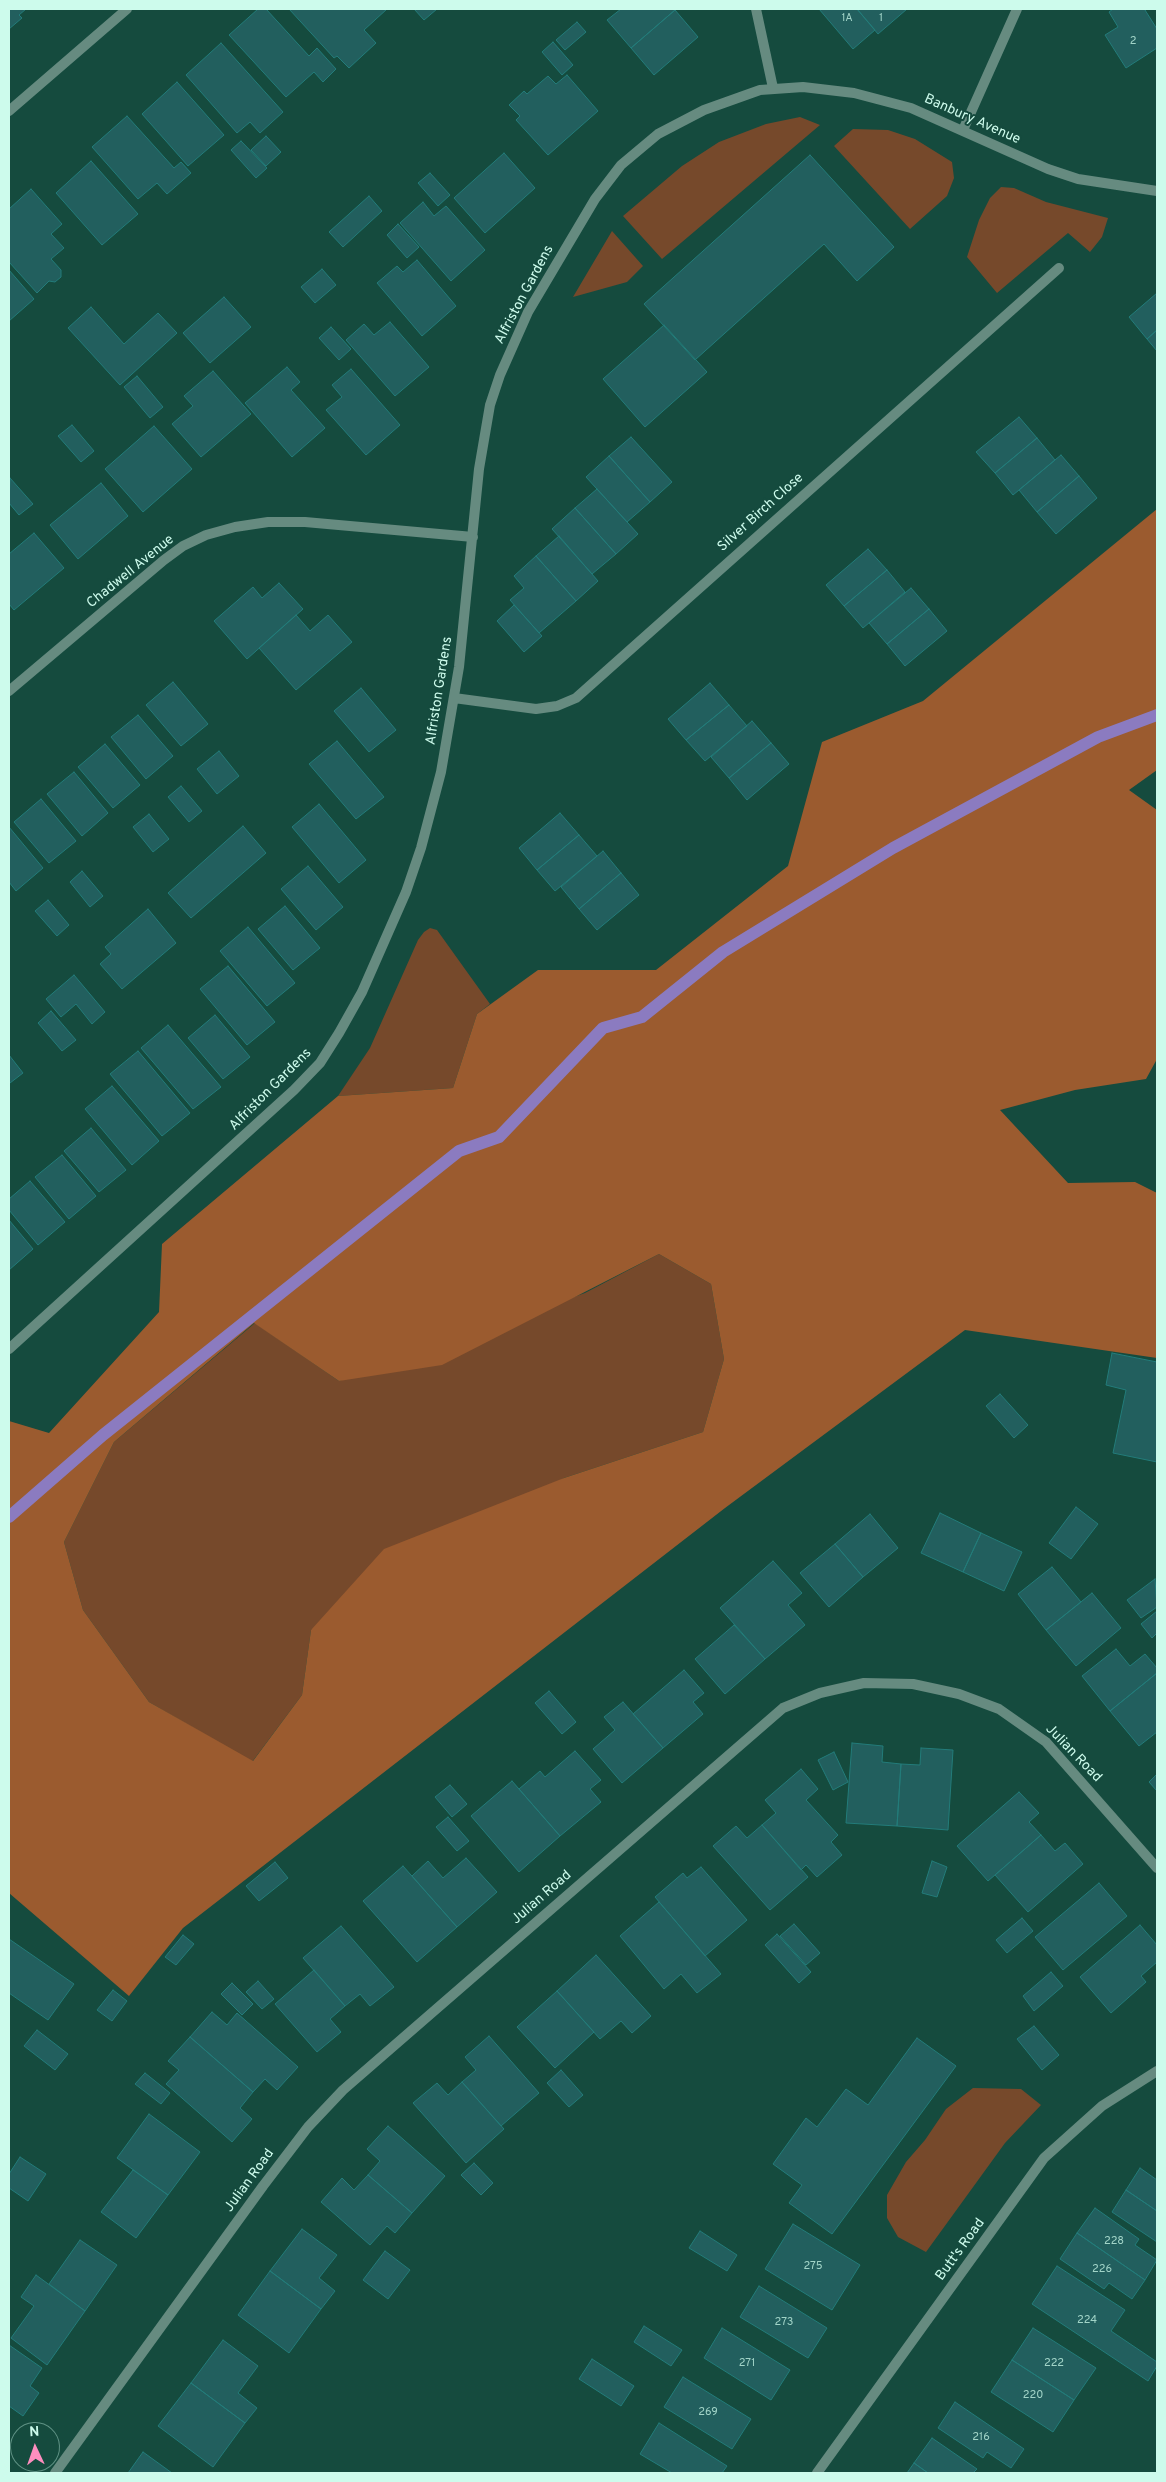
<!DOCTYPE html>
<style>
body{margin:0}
#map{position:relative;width:1166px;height:2482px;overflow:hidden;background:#154b3e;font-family:Overpass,sans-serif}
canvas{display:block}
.frame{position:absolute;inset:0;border:10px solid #cdfbec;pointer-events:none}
.north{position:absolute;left:10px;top:2422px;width:50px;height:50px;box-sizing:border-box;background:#154b3e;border:1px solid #5f9184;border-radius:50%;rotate:357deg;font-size:14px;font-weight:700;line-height:20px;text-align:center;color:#cdfbec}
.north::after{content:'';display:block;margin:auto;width:18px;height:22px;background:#fd8ebf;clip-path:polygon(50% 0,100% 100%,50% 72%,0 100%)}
</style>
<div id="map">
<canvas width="1166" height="2482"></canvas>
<div class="frame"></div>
<div class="north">N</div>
</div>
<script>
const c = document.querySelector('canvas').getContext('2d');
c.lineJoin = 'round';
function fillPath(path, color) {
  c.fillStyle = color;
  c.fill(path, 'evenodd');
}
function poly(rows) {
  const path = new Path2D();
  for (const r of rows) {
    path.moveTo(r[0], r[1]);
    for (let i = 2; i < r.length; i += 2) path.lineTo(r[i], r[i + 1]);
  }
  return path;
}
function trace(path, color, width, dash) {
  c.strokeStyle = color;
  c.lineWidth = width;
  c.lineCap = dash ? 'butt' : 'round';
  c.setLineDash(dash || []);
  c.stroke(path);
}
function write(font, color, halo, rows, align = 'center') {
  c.font = font + ' Overpass,sans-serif';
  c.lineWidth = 4;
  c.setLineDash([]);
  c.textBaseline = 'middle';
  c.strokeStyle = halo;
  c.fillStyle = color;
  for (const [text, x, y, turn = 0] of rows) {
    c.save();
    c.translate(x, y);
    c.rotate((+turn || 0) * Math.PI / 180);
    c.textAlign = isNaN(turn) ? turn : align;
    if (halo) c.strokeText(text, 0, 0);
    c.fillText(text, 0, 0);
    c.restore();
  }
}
fillPath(poly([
 [800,117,820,125,662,259,623,216,682,166,719,142,766,124],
 [853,129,888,130,915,139,952,162,954,178,947,196,910,229,834,146],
 [1001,187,1014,188,1046,202,1108,218,1102,237,1090,252,1068,233,997,293,967,257,979,220,990,198],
 [612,231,643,266,627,282,573,297],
 [430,928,437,930,490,1004,477,1014,453,1088,338,1096,370,1048,418,940,424,932],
 [659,1254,711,1284,724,1359,703,1432,564,1478,311,1630,302,1695,252,1762,149,1702,83,1610,64,1542,114,1442,255,1323,339,1381,585,1293],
 [973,2088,1021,2089,1041,2105,1005,2143,926,2252,898,2237,887,2218,887,2195,906,2162,925,2140,946,2109]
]), '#76492b');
fillPath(poly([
 [1157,509,1157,770,1129,790,1157,810,1157,1059,1146,1079,1075,1090,1000,1110,1068,1183,1135,1182,1157,1193,1157,1358,965,1330,725,1508,183,1928,129,1996,9,1893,9,1421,49,1433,159,1312,162,1244,338,1096,453,1088,477,1014,538,970,656,970,788,866,822,742,923,701],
 [659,1254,711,1284,724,1359,703,1432,564,1478,384,1549,311,1630,302,1695,253,1761,149,1702,83,1610,64,1542,114,1442,254,1323,339,1381,442,1365]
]), '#9b5b2f');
trace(poly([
 [9,1517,103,1435,459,1151,499,1137,603,1028,642,1017,723,952,893,848,1098,737,1157,715]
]), '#8b7bc0', 12);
const building = poly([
 [9,9,26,9,19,15,22,18,9,29,9,9],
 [258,9,266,9,309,56,317,48,336,69,323,82,314,72,286,97,229,35,258,9],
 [289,9,387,9,364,30,376,43,349,68,337,56,334,58,289,9],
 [414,9,437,9,424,20,414,9],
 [621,9,674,9,675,10,631,48,607,20,621,9],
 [819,9,857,9,875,30,853,49,819,9],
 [857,9,907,9,878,34,857,9],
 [1113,9,1147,9,1145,10,1157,29,1157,48,1126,68,1105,35,1118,27,1109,12,1113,9],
 [675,10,698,37,654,75,631,48,675,10],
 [577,22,586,32,565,50,556,40,577,22],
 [553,42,573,65,562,75,542,52,553,42],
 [221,43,283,112,260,133,250,122,237,133,186,75,221,43],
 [567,75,598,111,548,155,516,120,520,116,509,105,524,91,527,94,548,76,556,84,567,75],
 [177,82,224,135,188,166,142,114,177,82],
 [127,116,174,168,181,162,191,173,167,194,157,183,138,199,92,147,127,116],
 [266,136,281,152,266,166,251,150,266,136],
 [241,141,267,168,256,178,231,150,241,141],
 [504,153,535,188,485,233,454,198,504,153],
 [810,155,894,247,857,281,824,244,695,360,644,304,810,155],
 [91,161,138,214,102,245,56,193,91,161],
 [430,173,450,195,438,206,418,183,430,173],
 [31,189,62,224,51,234,64,248,51,259,61,270,61,277,55,282,49,281,37,293,9,262,9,209,31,189],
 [369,196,382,211,343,247,329,232,369,196],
 [423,202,434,216,446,206,485,250,451,281,400,223,423,202],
 [398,224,419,247,407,258,387,235,398,224],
 [417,260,456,306,422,336,377,283,397,266,403,272,417,260],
 [322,269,336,285,315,303,301,287,322,269],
 [9,270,34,299,9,321,9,270],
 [1157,293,1157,330,1147,339,1129,317,1157,293],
 [224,297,251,327,210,363,183,333,224,297],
 [91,307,124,344,158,313,177,333,120,385,68,328,91,307],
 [390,322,429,367,395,396,346,340,364,324,374,335,390,322],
 [664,325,707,372,645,427,603,379,664,325],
 [331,327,351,349,339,360,319,338,331,327],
 [1157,330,1157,351,1147,339,1157,330],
 [287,367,300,382,291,390,325,428,292,457,245,403,287,367],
 [351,369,400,425,366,455,326,410,342,397,332,385,351,369],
 [213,371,251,414,201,457,172,424,193,406,184,396,213,371],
 [137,376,163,407,150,418,124,387,137,376],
 [1019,417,1037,438,995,473,976,452,1019,417],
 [72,425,94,451,81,462,58,436,72,425],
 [154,426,192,469,143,512,105,469,154,426],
 [631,437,672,482,650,502,609,456,631,437],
 [1037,438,1055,460,1013,495,995,473,1037,438],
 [1061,455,1079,476,1037,512,1019,490,1061,455],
 [609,456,650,502,627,522,586,477,609,456],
 [1079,476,1097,498,1056,534,1037,512,1079,476],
 [10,478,33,504,19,515,9,503,10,478],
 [101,483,128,516,78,559,50,525,101,483],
 [597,489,638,534,616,554,575,508,597,489],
 [575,508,616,554,592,574,552,529,575,508],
 [34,533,64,568,14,610,9,604,9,554,34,533],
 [559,536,598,581,576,601,536,556,559,536],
 [868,549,887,570,844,606,826,585,868,549],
 [536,556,576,601,539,633,510,600,524,588,514,576,536,556],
 [887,570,905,592,863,628,844,606,887,570],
 [279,583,303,609,247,659,214,621,253,587,262,598,279,583],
 [911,588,929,609,887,644,869,623,911,588],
 [514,605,542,636,524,652,497,621,514,605],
 [929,609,947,631,905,666,887,644,929,609],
 [296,615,310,631,328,615,352,642,296,690,259,648,296,615],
 [173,682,208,724,181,746,146,705,173,682],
 [710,683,729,705,686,740,668,719,710,683],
 [361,688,396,730,369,752,334,711,361,688],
 [729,705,747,726,705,761,686,740,729,705],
 [138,715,173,756,146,779,111,737,138,715],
 [752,721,771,743,729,778,711,757,752,721],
 [337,741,384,797,356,819,309,764,337,741],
 [771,743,789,764,747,800,729,778,771,743],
 [105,744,140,785,113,808,78,767,105,744],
 [219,751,239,776,217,794,197,769,219,751],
 [74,772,108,813,82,836,47,794,74,772],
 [181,786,202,811,189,822,168,797,181,786],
 [41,799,76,841,49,863,14,822,41,799],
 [319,804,366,860,339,883,292,827,319,804],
 [560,813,579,835,537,870,519,848,560,813],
 [149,814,169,839,153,852,133,827,149,814],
 [243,826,266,853,191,918,168,893,243,826],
 [9,827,43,868,16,891,9,882,9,827],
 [579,835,597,856,555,891,537,870,579,835],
 [603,851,621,873,579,909,561,887,603,851],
 [308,866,343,907,316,930,281,889,308,866],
 [82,871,103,896,90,907,70,882,82,871],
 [621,873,639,895,597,930,579,909,621,873],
 [48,900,69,925,57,936,35,911,48,900],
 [285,906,320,948,293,970,258,929,285,906],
 [148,909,176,943,122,989,100,964,111,954,105,947,148,909],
 [248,927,295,983,267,1006,220,951,248,927],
 [228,966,275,1022,247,1045,200,989,228,966],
 [74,975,105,1012,92,1024,76,1004,61,1017,46,999,74,975],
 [51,1011,76,1040,62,1051,38,1023,51,1011],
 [215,1015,250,1057,223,1079,188,1038,215,1015],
 [168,1025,221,1087,193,1109,141,1048,168,1025],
 [138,1051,190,1113,162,1136,110,1074,138,1051],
 [9,1055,23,1073,10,1083,9,1082,9,1055],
 [112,1086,159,1141,132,1165,85,1109,112,1086],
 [91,1128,126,1170,99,1192,64,1151,91,1128],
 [62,1155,96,1196,69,1219,35,1177,62,1155],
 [30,1181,65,1222,38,1245,9,1210,9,1199,30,1181],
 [9,1220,33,1249,9,1270,9,1220],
 [1112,1353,1157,1362,1157,1462,1113,1453,1126,1390,1106,1385,1112,1353],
 [1000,1394,1028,1425,1014,1438,986,1406,1000,1394],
 [1076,1507,1098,1524,1071,1559,1049,1543,1076,1507],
 [940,1513,981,1533,963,1572,921,1553,940,1513],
 [870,1514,898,1548,863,1577,835,1544,870,1514],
 [981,1533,1022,1552,1004,1591,963,1572,981,1533],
 [835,1544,863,1577,829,1607,800,1573,835,1544],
 [773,1561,802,1593,788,1605,805,1625,765,1659,720,1608,773,1561],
 [1052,1567,1081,1602,1046,1630,1018,1594,1052,1567],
 [1155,1579,1157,1607,1141,1618,1127,1600,1155,1579],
 [1092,1593,1121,1628,1076,1666,1046,1630,1092,1593],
 [1157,1611,1157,1633,1152,1638,1141,1624,1157,1611],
 [734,1625,765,1659,725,1694,695,1659,734,1625],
 [1116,1649,1130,1666,1145,1654,1157,1668,1157,1673,1110,1711,1082,1676,1116,1649],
 [684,1670,704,1693,693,1702,703,1714,663,1748,633,1714,684,1670],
 [1157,1673,1157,1732,1139,1746,1110,1711,1157,1673],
 [549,1691,576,1722,562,1734,535,1703,549,1691],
 [623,1702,663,1748,622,1783,593,1749,615,1730,604,1717,623,1702],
 [852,1743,883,1746,882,1762,901,1764,897,1826,846,1823,852,1743],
 [921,1748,953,1750,948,1830,897,1826,901,1764,920,1765,921,1748],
 [575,1751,601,1780,590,1789,601,1802,560,1836,519,1789,540,1771,545,1777,575,1751],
 [834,1752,848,1782,833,1790,818,1760,834,1752],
 [801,1769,818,1789,806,1800,838,1835,831,1842,842,1855,817,1877,806,1865,801,1870,762,1825,776,1813,765,1800,801,1769],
 [1157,1774,1157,1791,1149,1782,1157,1774],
 [512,1781,560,1836,519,1872,471,1816,512,1781],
 [450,1785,467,1804,452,1817,435,1797,450,1785],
 [1019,1792,1039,1813,1029,1822,1041,1835,988,1881,957,1846,1019,1792],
 [448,1817,469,1841,457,1851,436,1827,448,1817],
 [762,1825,808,1877,770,1910,713,1846,736,1826,747,1838,762,1825],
 [1041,1835,1055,1851,1065,1843,1083,1864,1028,1912,995,1875,1041,1835],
 [466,1858,497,1892,457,1927,412,1876,428,1861,443,1878,466,1858],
 [932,1861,947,1867,937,1897,922,1893,932,1861],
 [275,1862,288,1878,259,1901,246,1886,275,1862],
 [403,1866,457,1927,417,1962,363,1901,403,1866],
 [701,1867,747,1920,705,1956,655,1897,683,1873,687,1878,701,1867],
 [1099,1883,1127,1916,1063,1970,1035,1937,1099,1883],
 [659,1902,721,1974,697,1993,681,1974,664,1989,620,1936,659,1902],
 [1022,1918,1033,1931,1007,1953,996,1940,1022,1918],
 [794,1924,820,1953,806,1965,780,1936,794,1924],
 [1140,1925,1157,1945,1157,1962,1141,1976,1146,1982,1111,2013,1080,1977,1140,1925],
 [341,1926,394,1987,370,2006,360,1994,345,2006,303,1958,341,1926],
 [777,1934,811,1972,799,1983,765,1945,777,1934],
 [183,1935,194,1944,176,1965,165,1957,183,1935],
 [9,1939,74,1984,48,2020,9,1993,9,1939],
 [596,1955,651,2016,632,2033,621,2021,600,2039,557,1991,596,1955],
 [314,1970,345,2006,330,2019,341,2032,317,2052,275,2004,314,1970],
 [1051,1972,1063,1986,1034,2011,1023,1996,1051,1972],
 [258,1981,274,1999,262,2009,246,1992,258,1981],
 [232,1983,253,2004,242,2015,221,1994,232,1983],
 [113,1990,127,2001,112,2021,97,2010,113,1990],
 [557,1991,594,2032,555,2068,517,2027,557,1991],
 [212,2012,227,2025,237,2013,298,2067,277,2090,265,2079,253,2092,190,2037,212,2012],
 [1034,2026,1059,2055,1042,2070,1017,2039,1034,2026],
 [37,2030,68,2054,55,2070,24,2046,37,2030],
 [489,2036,539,2093,501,2126,462,2082,476,2070,465,2057,489,2036],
 [190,2037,253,2092,240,2108,252,2119,232,2142,166,2084,179,2070,168,2061,190,2037],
 [917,2038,956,2066,832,2234,789,2203,802,2185,773,2164,806,2118,817,2127,846,2089,868,2105,917,2038],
 [561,2070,583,2095,569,2107,547,2083,561,2070],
 [145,2073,170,2093,161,2104,135,2084,145,2073],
 [462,2082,504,2129,466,2163,413,2103,437,2083,448,2095,462,2082],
 [149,2114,200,2152,168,2195,117,2158,149,2114],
 [388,2126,445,2176,412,2213,368,2175,380,2161,367,2149,388,2126],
 [20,2157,46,2174,28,2201,9,2188,9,2174,20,2157],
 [474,2163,493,2183,481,2195,461,2175,474,2163],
 [1140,2168,1157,2180,1157,2211,1126,2190,1140,2168],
 [133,2170,168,2195,136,2238,101,2212,133,2170],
 [368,2175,412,2213,395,2233,387,2226,370,2245,321,2202,342,2178,354,2190,368,2175],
 [1126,2190,1157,2211,1157,2242,1112,2212,1126,2190],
 [1095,2208,1139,2239,1135,2245,1157,2260,1145,2280,1077,2233,1095,2208],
 [793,2224,860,2265,832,2310,765,2269,793,2224],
 [302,2229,337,2255,319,2278,335,2291,321,2309,270,2271,302,2229],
 [700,2231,737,2255,727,2271,689,2248,700,2231],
 [1077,2233,1145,2280,1132,2299,1109,2283,1104,2289,1060,2259,1077,2233],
 [80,2240,117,2265,85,2311,49,2284,80,2240],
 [385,2251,410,2270,388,2299,363,2280,385,2251],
 [1057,2266,1125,2310,1111,2331,1157,2362,1157,2366,1148,2381,1032,2304,1057,2266],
 [270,2271,321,2309,289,2353,238,2315,270,2271],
 [36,2275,85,2311,47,2365,11,2338,34,2306,21,2297,36,2275],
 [759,2286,827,2328,808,2358,740,2317,759,2286],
 [644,2326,682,2350,671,2366,634,2342,644,2326],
 [722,2328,790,2370,771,2400,704,2358,722,2328],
 [1033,2328,1096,2368,1074,2400,1012,2360,1033,2328],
 [223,2340,258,2366,238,2393,257,2408,245,2423,191,2383,223,2340],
 [9,2345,42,2368,30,2386,39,2393,23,2416,9,2406,9,2345],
 [592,2359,634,2386,621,2406,579,2379,592,2359],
 [1012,2360,1074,2400,1053,2432,991,2392,1012,2360],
 [683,2377,751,2419,732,2449,664,2407,683,2377],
 [191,2383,245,2423,213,2467,158,2426,191,2383],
 [955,2402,1024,2449,1011,2468,987,2452,983,2458,938,2428,955,2402],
 [659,2423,727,2466,722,2473,672,2473,640,2454,659,2423],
 [932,2438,977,2469,973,2473,928,2473,914,2463,932,2438],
 [143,2452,172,2473,128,2473,143,2452],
 [914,2463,928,2473,907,2473,914,2463]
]);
fillPath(building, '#225f5e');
trace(building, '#237c7a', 1);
trace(poly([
 [756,9,773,88],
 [9,111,127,9],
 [963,130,1017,9],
 [9,691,164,560,183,546,206,535,235,527,268,522,305,522,473,537],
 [454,698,536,709,557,706,576,698,1059,268],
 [9,1349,294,1090,320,1063,339,1033,362,992,406,892,421,848,441,772,459,667,479,469,490,405,500,375,528,312,595,199,621,165,658,134,704,110,760,90,803,87,854,93,911,108,1048,169,1078,179,1157,191],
 [55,2473,263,2186,308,2127,343,2090,783,1708,820,1693,864,1683,913,1684,959,1694,999,1709,1046,1742,1157,1868],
 [817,2473,1044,2158,1102,2106,1157,2071]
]), '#668b80', 10);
write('11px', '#a2d4c8', null, [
 ["1A",847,19],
 ["1",881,19],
 ["2",1133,42],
 ["228",1114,2242],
 ["275",813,2267],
 ["226",1102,2270],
 ["224",1087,2321],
 ["273",784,2323],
 ["271",747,2364],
 ["222",1054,2364],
 ["220",1033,2396],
 ["269",708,2413],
 ["216",981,2438]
]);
write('14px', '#cdfbec', '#154b3e', [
 ["Banbury Avenue",972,120,24],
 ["Alfriston Gardens",525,295,-62],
 ["Silver Birch Close",761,513,-42],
 ["Chadwell Avenue",131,572,-39],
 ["Alfriston Gardens",440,691,-81],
 ["Alfriston Gardens",271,1090,-45],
 ["Julian Road",1073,1754,46],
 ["Julian Road",542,1898,-41],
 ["Julian Road",250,2181,-54],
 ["Butt's Road",961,2250,-54]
]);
</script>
